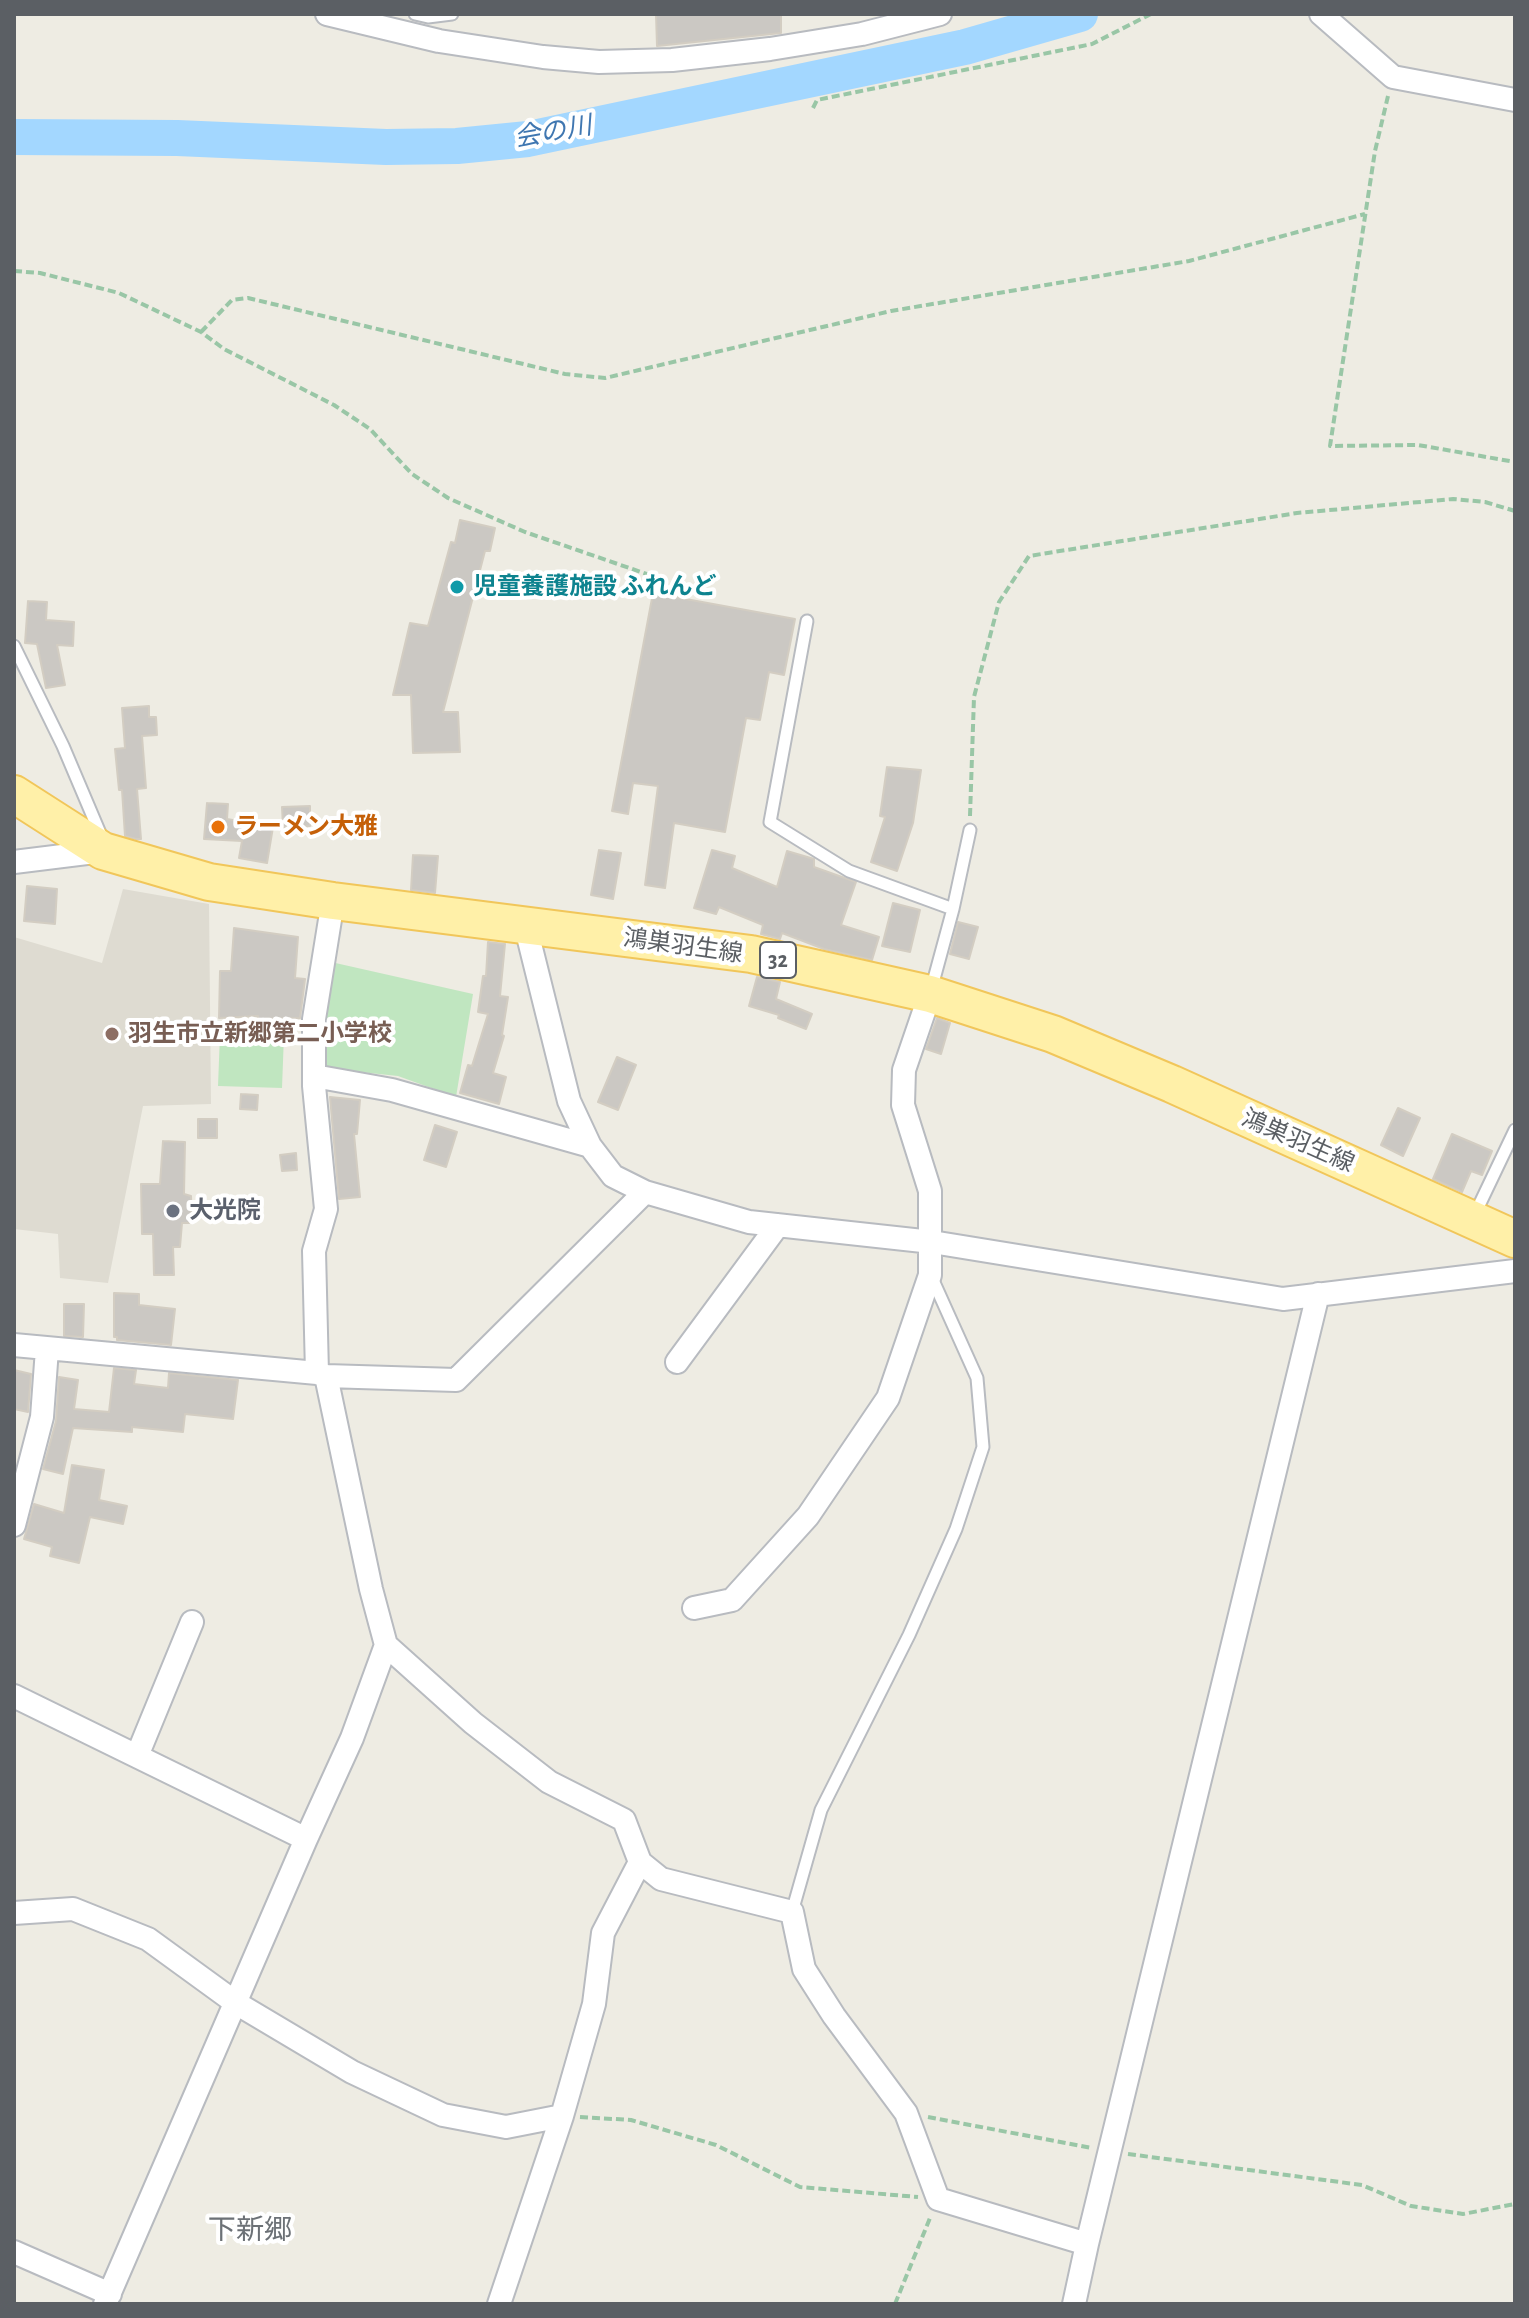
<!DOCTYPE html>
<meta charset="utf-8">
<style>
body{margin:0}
#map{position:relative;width:1529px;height:2318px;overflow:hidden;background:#eeece3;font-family:"Alegreya Sans",sans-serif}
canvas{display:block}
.frame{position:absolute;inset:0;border:16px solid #5b5f64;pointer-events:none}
</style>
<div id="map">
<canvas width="1529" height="2318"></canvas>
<div class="frame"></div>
</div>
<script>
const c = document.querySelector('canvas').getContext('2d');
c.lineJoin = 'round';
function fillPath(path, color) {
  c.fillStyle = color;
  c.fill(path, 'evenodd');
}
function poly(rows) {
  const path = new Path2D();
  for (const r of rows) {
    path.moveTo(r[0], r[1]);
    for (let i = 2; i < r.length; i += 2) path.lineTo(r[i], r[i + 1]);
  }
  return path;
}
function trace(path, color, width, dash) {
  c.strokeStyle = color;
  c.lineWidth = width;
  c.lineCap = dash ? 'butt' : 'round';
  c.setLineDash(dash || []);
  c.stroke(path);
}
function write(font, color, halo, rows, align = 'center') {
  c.font = font + ' "Alegreya Sans","Noto Sans JP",sans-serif';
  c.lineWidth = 8;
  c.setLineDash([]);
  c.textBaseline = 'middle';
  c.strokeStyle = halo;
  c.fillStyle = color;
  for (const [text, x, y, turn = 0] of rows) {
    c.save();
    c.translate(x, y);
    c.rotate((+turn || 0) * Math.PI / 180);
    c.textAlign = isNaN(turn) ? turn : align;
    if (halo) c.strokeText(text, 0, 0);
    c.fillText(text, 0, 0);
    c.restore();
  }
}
fillPath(poly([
 [123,889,209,904,211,1104,143,1106,108,1283,60,1278,58,1234,14,1229,14,937,102,963]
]), '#dedbd1');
fillPath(poly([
 [331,962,473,994,456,1097,398,1076,341,1070,319,1064],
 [220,1034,284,1035,282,1088,218,1086]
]), '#c0e6c0');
trace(poly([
 [14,137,177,138,386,147,457,146,528,139,965,47,1080,14]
]), '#a3d7ff', 36);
const building = poly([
 [656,14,781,14,781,33,657,46,656,14],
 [460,520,495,528,490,551,485,551,443,712,458,712,460,752,413,753,411,695,393,695,410,623,428,626,451,542,455,543,460,520],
 [653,593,795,619,784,675,769,672,760,720,746,718,725,832,674,823,665,888,645,885,658,786,633,783,628,814,612,811,653,593],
 [28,601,47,602,46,620,74,622,73,646,57,645,65,685,46,688,37,644,25,643,28,601],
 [149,706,149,717,156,717,157,735,142,736,146,788,137,789,141,839,136,839,125,836,122,790,119,790,115,749,125,748,122,708,149,706],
 [887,767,921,770,913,823,897,871,871,862,885,817,880,816,887,767],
 [207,803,228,804,227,819,273,827,267,863,239,858,242,841,204,839,207,803],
 [310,806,310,826,283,827,282,807,310,806],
 [599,850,621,853,613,899,591,895,599,850],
 [712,850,735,856,732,868,777,887,787,851,814,859,814,867,856,882,841,925,879,937,872,960,824,949,782,933,780,939,761,934,763,925,719,907,716,914,694,908,712,850],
 [413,855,438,856,435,893,411,890,413,855],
 [27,886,57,889,55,924,24,921,27,886],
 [893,903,920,910,910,952,882,946,893,903],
 [958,922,978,927,969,959,950,954,958,922],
 [234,928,298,937,295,978,305,979,300,1018,258,1019,258,1016,219,1018,220,971,231,971,234,928],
 [488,942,505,944,500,996,508,997,502,1035,504,1036,493,1073,506,1077,499,1104,460,1093,468,1065,472,1066,488,1014,478,1012,483,976,486,976,488,942],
 [757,977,780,982,776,999,812,1014,806,1029,778,1018,779,1015,749,1006,757,977],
 [937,1018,950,1023,941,1054,926,1049,937,1018],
 [617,1057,636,1065,618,1110,598,1102,617,1057],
 [241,1094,258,1095,257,1110,240,1109,241,1094],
 [330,1097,360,1100,357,1134,354,1134,360,1197,339,1199,330,1097],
 [1398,1108,1420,1118,1403,1156,1381,1145,1398,1108],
 [198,1119,217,1119,217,1138,198,1138,198,1119],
 [435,1125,457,1132,446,1167,424,1160,435,1125],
 [1452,1134,1492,1151,1482,1175,1471,1171,1462,1192,1433,1179,1452,1134],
 [163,1141,185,1142,184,1194,191,1196,192,1223,182,1223,180,1247,173,1247,174,1275,154,1275,153,1234,142,1234,141,1184,160,1184,163,1141],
 [296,1153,297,1170,282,1171,280,1155,296,1153],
 [114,1293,139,1294,139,1305,175,1309,171,1345,117,1340,117,1337,114,1337,114,1293],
 [64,1304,84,1304,83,1337,64,1336,64,1304],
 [114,1368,136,1370,134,1384,168,1388,169,1373,238,1380,233,1419,185,1414,183,1432,132,1427,132,1432,73,1428,63,1474,43,1469,56,1421,59,1377,78,1380,74,1409,109,1412,114,1368],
 [14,1370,31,1374,28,1412,14,1409,14,1370],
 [72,1465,104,1470,99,1500,127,1506,123,1524,90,1517,79,1563,50,1556,52,1547,24,1539,34,1504,64,1513,72,1465]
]);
fillPath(building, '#cbc8c3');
trace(building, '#d3cdc2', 2);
const lane = poly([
 [415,14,428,17,452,14],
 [807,621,770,822,849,871,953,909],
 [14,646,63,746,102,838],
 [931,990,953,909,970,830],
 [1474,1216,1515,1130],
 [792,1912,821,1810,909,1635,956,1529,983,1447,977,1378,932,1278]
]);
const street = poly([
 [327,14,439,41,543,57,599,62,672,60,770,49,862,34,940,14],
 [1321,14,1393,77,1515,100],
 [14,862,103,851],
 [528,925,529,940,569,1101,590,1146,613,1176,645,1192,749,1222,932,1242,1283,1299,1515,1271],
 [314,1076,392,1090,590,1146],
 [14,1345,317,1373],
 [677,1362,778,1225],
 [326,1376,456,1380,645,1192],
 [14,1525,42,1417,47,1349],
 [694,1608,732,1600,808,1516,888,1398,930,1275,930,1191,903,1105,904,1070,930,994],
 [386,1645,473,1723,549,1782,624,1820,640,1862,603,1933,594,2004,562,2116,499,2304],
 [14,1696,306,1839,105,2304],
 [137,1756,192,1622],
 [306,1839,352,1738,386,1645,371,1589,326,1376,317,1373,314,1251,326,1209,314,1086,314,1019,333,901],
 [640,1862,661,1879,792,1912,804,1969,834,2016,906,2113,938,2199,1087,2244,1074,2304],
 [14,1913,73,1909,148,1939,236,2003,352,2072,443,2115,506,2127,562,2116],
 [1087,2244,1318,1294],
 [14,2252,110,2294]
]);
const primary = poly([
 [14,794,103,851,209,882,333,901,751,954,930,994,1053,1034,1172,1084,1515,1239]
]);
trace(lane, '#b8bbc0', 15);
trace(street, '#b8bbc0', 26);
trace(primary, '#f1c65a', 40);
trace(poly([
 [1388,96,1375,151,1330,446,1418,445,1515,462],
 [813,108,817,100,1092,44,1151,14],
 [14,271,40,273,119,293,201,332,224,349,334,405,370,429,412,474,448,498,525,532,667,581],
 [201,332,232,300,248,298,565,374,605,378,891,311,1189,261,1365,214],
 [970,816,974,697,999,602,1029,556,1297,513,1453,499,1485,502,1515,511],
 [580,2117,631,2120,716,2145,800,2187,918,2197],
 [928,2117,1092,2148],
 [1128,2154,1362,2185,1411,2206,1463,2214,1515,2204],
 [895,2304,930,2218]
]), '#99c6a6', 4, [8, 4]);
trace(lane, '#fff', 11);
trace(street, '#fff', 22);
trace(primary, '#fff0a8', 36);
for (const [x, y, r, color] of [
 [457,587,8,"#0f9aa8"],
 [218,827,8,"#e8710a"],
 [112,1034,8,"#8d6e63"],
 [173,1211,8,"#6b7280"]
]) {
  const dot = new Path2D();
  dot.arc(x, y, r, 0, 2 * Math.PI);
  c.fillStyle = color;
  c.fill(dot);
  trace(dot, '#fff', 3);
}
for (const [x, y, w] of [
 [778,960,36]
]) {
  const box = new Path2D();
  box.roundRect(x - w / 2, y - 18, w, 36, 6);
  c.fillStyle = '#fff';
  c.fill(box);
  trace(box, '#5b5f64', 2);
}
write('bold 22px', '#5b5f64', null, [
 ["32",778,960]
]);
write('bold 24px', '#0d838f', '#fff', [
 ["児童養護施設 ふれんど",473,587]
], 'left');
write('bold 24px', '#c56008', '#fff', [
 ["ラーメン大雅",234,827]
], 'left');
write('24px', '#5b5f64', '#fff', [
 ["鴻巣羽生線",683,946,8],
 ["鴻巣羽生線",1298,1141,24]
]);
write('bold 24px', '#785e54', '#fff', [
 ["羽生市立新郷第二小学校",128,1034]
], 'left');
write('bold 24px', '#5b616d', '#fff', [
 ["大光院",189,1211]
], 'left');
write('italic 26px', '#4077b1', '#fff', [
 ["会の川",553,132,-10]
]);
write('28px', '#6c7176', '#fff', [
 ["下新郷",250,2231]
]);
</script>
